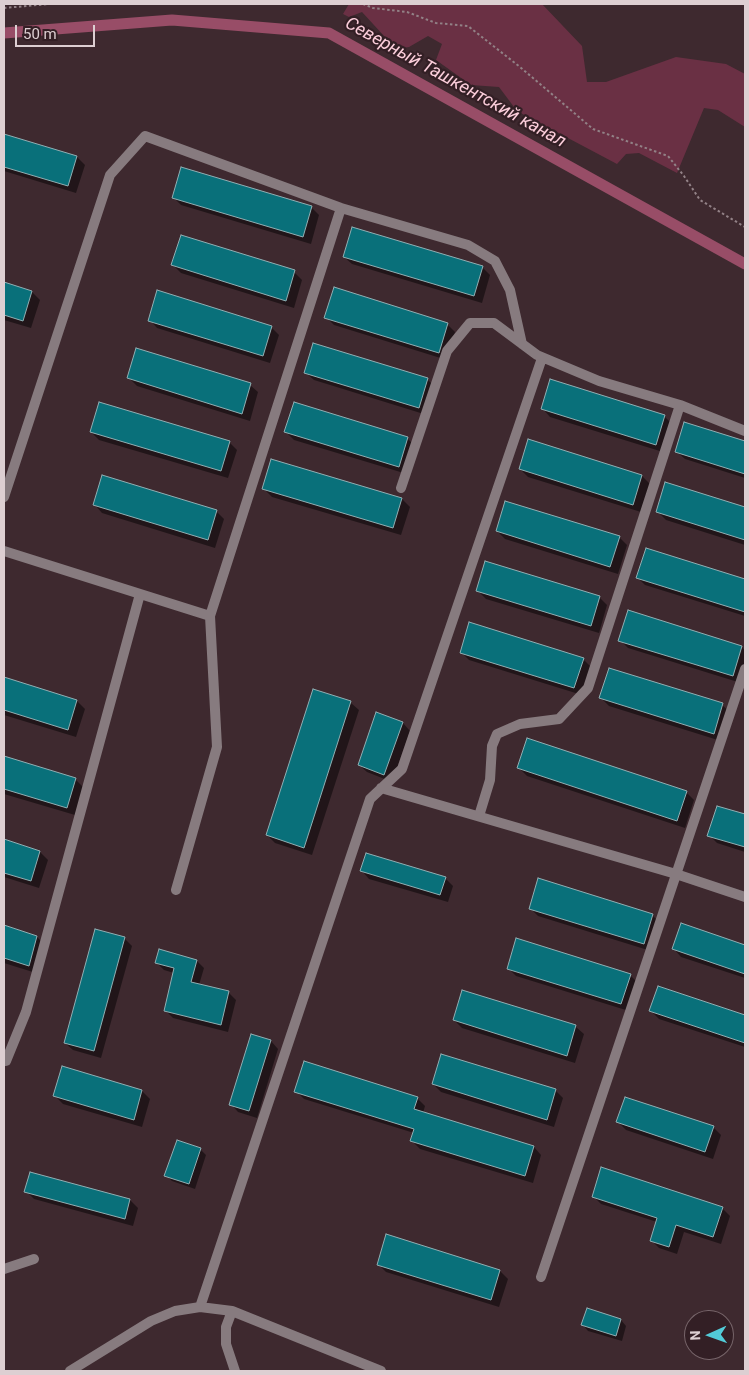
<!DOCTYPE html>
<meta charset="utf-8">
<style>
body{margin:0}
#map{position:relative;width:749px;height:1375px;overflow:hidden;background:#3e292f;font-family:Roboto,sans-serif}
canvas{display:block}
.frame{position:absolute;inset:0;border:5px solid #ddcfd2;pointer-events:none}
.north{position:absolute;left:684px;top:1310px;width:50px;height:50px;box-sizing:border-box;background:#331f25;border:1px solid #77656a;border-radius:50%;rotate:268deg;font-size:14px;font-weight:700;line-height:20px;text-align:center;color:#ddcfd2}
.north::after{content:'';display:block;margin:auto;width:18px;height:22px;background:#52cbd8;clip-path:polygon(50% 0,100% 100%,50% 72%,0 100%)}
.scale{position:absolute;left:15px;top:25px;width:80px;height:22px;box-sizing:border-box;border:2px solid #ddcfd2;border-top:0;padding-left:6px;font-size:15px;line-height:18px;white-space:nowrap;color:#ddcfd2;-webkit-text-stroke:4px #331f25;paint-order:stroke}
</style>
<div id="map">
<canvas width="749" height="1375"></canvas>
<div class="frame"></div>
<div class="north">N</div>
<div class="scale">50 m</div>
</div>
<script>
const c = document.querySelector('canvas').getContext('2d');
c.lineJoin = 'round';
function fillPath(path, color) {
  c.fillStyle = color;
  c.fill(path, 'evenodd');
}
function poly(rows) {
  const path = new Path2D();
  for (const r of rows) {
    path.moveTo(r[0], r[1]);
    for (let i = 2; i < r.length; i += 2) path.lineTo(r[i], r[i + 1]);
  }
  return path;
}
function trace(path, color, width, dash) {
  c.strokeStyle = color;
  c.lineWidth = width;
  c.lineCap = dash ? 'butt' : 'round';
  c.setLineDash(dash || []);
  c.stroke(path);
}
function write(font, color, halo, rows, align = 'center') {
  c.font = font + ' Roboto,sans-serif';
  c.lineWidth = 4.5;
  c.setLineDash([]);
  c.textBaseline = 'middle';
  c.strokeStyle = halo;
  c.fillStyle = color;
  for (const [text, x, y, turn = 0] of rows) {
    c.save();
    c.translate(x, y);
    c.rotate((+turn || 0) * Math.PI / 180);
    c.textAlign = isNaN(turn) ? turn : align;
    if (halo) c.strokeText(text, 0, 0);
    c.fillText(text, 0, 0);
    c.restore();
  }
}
fillPath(poly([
 [349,4,542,4,582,46,587,82,606,82,676,57,726,64,745,74,745,127,718,110,704,108,677,173,639,153,626,154,617,164,517,111,499,87,471,85,436,60,442,44,428,36,409,47,396,49,362,12,349,17,343,14]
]), '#6a3044');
fillPath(poly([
 [4,135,77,157,85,165,76,193,4,171],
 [173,197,311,207,319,215,311,244,181,205],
 [344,257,482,267,490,275,482,303,352,264],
 [173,265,294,272,302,280,294,308,181,273],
 [4,283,32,292,40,300,31,328,4,320],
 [326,317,447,324,455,332,447,360,334,325],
 [150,320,271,327,279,335,270,363,157,328],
 [306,373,427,379,435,387,427,415,314,380],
 [129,378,250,385,258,392,250,421,137,386],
 [543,409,664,416,672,424,663,452,550,417],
 [685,423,745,442,745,478,685,459,677,452],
 [91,432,229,442,237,450,228,478,99,440],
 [286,432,407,438,415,446,407,474,294,440],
 [529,441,642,476,650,484,641,512,528,477,520,469],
 [666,484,745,508,745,545,666,520,658,512],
 [264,489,402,499,410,507,401,535,272,497],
 [95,505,216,511,224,519,215,548,102,513],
 [497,531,619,537,627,545,618,574,505,539],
 [646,549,745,580,745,616,645,585,638,578],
 [478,591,599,597,607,605,599,633,486,599],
 [620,640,742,647,745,651,745,668,741,683,628,648],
 [461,652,583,659,591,667,582,695,469,660],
 [4,678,77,701,85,709,76,737,4,715],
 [314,691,351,703,359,710,312,855,275,843,267,835],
 [601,698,722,705,730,712,721,741,609,706],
 [403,723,410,731,392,782,367,772,359,765],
 [4,757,75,779,83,787,75,815,4,794],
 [519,768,686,792,694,800,685,828,527,776],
 [718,807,745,816,745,852,717,843,709,835],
 [4,841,40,852,48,860,39,888,4,877],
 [362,871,445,878,453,886,448,902,369,879],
 [530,908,652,915,660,923,651,951,538,916],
 [682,924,745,946,745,978,681,957,674,949],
 [4,927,37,937,45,945,36,973,4,963],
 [124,938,132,946,101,1058,73,1050,65,1043],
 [197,961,204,968,199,985,229,993,236,1000,228,1032,173,1018,165,1010,174,973,164,970,157,963],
 [508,968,630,975,638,983,629,1011,516,976],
 [658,988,745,1017,745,1047,659,1019,651,1011],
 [463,992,576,1027,584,1034,575,1063,462,1028,454,1020],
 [271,1041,278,1049,257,1118,238,1112,231,1104],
 [433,1084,555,1090,563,1098,554,1127,441,1092],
 [142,1091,150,1099,142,1127,63,1104,55,1096],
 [296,1091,417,1098,425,1106,423,1113,534,1147,541,1155,533,1183,420,1149,412,1141,414,1133,304,1099],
 [618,1122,713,1127,721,1135,713,1159,626,1130],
 [200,1149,206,1155,195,1189,172,1181,166,1175],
 [30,1174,130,1200,138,1208,133,1226,34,1199,26,1191],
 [593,1196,722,1208,730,1216,721,1244,684,1232,677,1254,659,1248,651,1240,657,1222,601,1204],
 [378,1264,500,1271,508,1279,499,1307,386,1272],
 [621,1320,626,1326,622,1341,588,1331,583,1325]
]), '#0007');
trace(poly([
 [4,33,172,20,329,33,745,264]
]), '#984d67', 11);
const building = poly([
 [4,134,77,156,68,186,4,167,4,134],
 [181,167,312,206,303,237,172,198,181,167],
 [352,227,483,266,474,296,343,257,352,227],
 [181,235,295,270,286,301,171,265,181,235],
 [4,282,32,291,23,321,4,315,4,282],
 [334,287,448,323,439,353,324,318,334,287],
 [157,290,272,326,263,356,148,321,157,290],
 [313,343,428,378,419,408,304,373,313,343],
 [136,348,251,383,242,414,127,378,136,348],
 [550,379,665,415,656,445,541,409,550,379],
 [99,402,230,441,221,471,90,432,99,402],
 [294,402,408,437,399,467,284,432,294,402],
 [684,422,745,441,745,474,675,452,684,422],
 [528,439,642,475,633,505,519,469,528,439],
 [271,459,402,498,393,528,262,489,271,459],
 [102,475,217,510,208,540,93,505,102,475],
 [665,482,745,507,745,540,656,512,665,482],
 [505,501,620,536,610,567,496,531,505,501],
 [646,548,745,579,745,612,636,578,646,548],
 [485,561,600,596,591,626,476,591,485,561],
 [628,610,742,646,733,676,618,641,628,610],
 [469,622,584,658,574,688,460,653,469,622],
 [609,668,723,703,714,734,599,698,609,668],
 [4,677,77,700,68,730,4,710,4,677],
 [313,689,351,701,304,848,266,835,313,689],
 [376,712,403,722,384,775,358,765,376,712],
 [527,738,687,791,677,821,517,768,527,738],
 [4,756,76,778,67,808,4,789,4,756],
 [717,806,745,814,745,847,707,836,717,806],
 [4,839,40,851,31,881,4,873,4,839],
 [366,853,446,877,440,895,360,871,366,853],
 [538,878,653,914,644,944,529,909,538,878],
 [681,923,745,945,745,974,672,949,681,923],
 [4,925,37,936,29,966,4,958,4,925],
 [95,929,125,937,94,1051,64,1043,95,929],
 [516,938,631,974,621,1004,507,969,516,938],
 [159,949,197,960,191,982,229,991,221,1025,164,1011,174,968,155,963,159,949],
 [658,986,745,1015,745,1043,649,1011,658,986],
 [462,990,576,1025,567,1056,453,1020,462,990],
 [251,1034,271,1040,249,1111,229,1105,251,1034],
 [441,1054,556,1089,547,1120,432,1084,441,1054],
 [304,1061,418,1097,414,1109,534,1146,525,1176,410,1141,414,1129,294,1092,304,1061],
 [62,1066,142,1090,134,1120,53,1096,62,1066],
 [625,1097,714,1126,705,1152,616,1122,625,1097],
 [177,1140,201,1148,189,1184,164,1176,177,1140],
 [601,1167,723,1207,713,1237,676,1225,669,1247,650,1241,657,1218,592,1197,601,1167],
 [30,1172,130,1199,125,1219,24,1192,30,1172],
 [386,1234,500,1270,491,1300,377,1265,386,1234],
 [587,1308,621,1319,616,1336,581,1325,587,1308]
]);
fillPath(building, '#09707a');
trace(building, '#91afb3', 1);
trace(poly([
 [363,4,373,8,407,12,436,23,468,26,520,67,593,129,668,156,684,176,700,200,745,227],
 [4,8,49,4]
]), '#928186', 2, [2.5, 2.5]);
trace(poly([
 [401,488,447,351,470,323,494,323,537,355,599,381,680,405,745,431],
 [4,497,110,175,145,136,341,208,468,245,495,261,510,290,522,344],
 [4,551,210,616],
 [381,788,676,874,745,897],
 [479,816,490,780,492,746,497,734,520,724,559,719,588,688,680,405],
 [176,890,217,747,210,616,341,208],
 [6,1061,26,1012,140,594],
 [4,1269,34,1259],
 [541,1277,745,669],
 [200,1307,370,799,402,769,542,358],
 [232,1311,226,1327,226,1344,235,1371],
 [70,1371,151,1321,175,1311,200,1307,232,1311,381,1371]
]), '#877b7f', 10);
write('italic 18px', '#fccedb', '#331f25', [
 ["Северный Ташкентский канал",455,83,29]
]);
</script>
